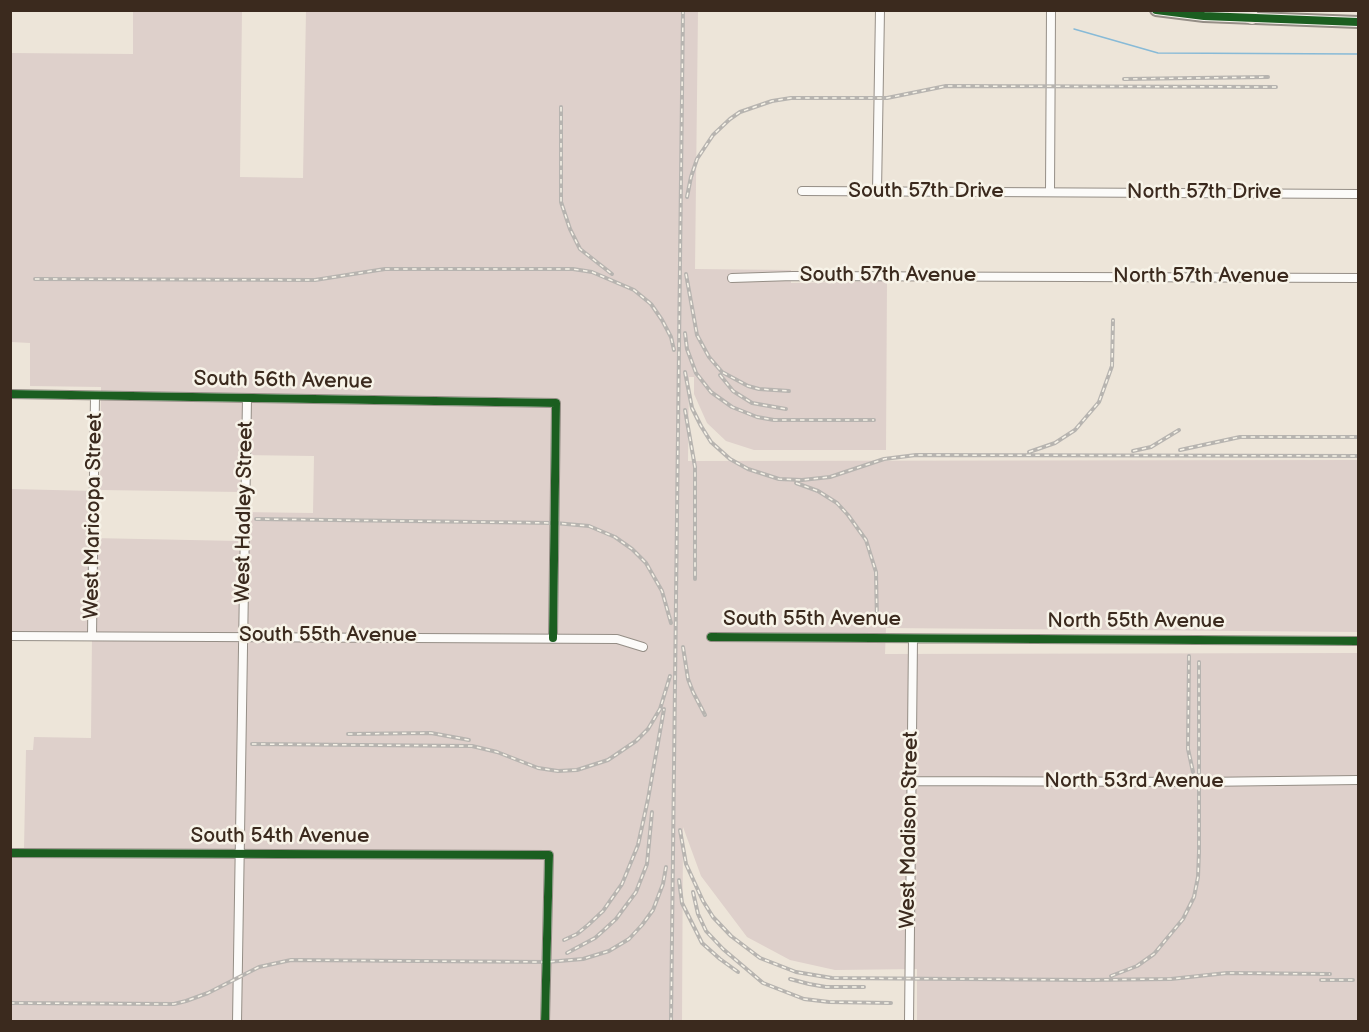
<!DOCTYPE html>
<style>
body{margin:0}
#map{position:relative;width:1369px;height:1032px;overflow:hidden;background:#ede5d9;font-family:"Balsamiq Sans",sans-serif}
canvas{display:block}
.frame{position:absolute;inset:0;border:12px solid #3b2a1e;pointer-events:none}
</style>
<div id="map">
<canvas width="1369" height="1032"></canvas>
<div class="frame"></div>
</div>
<script>
const c = document.querySelector('canvas').getContext('2d');
c.lineJoin = 'round';
function fillPath(path, color) {
  c.fillStyle = color;
  c.fill(path, 'evenodd');
}
function poly(rows) {
  const path = new Path2D();
  for (const r of rows) {
    path.moveTo(r[0], r[1]);
    for (let i = 2; i < r.length; i += 2) path.lineTo(r[i], r[i + 1]);
  }
  return path;
}
function trace(path, color, width, dash) {
  c.strokeStyle = color;
  c.lineWidth = width;
  c.lineCap = dash ? 'butt' : 'round';
  c.setLineDash(dash || []);
  c.stroke(path);
}
function write(font, color, halo, rows, align = 'center') {
  c.font = font + ' "Balsamiq Sans",sans-serif';
  c.lineWidth = 5;
  c.setLineDash([]);
  c.textBaseline = 'middle';
  c.strokeStyle = halo;
  c.fillStyle = color;
  for (const [text, x, y, turn = 0] of rows) {
    c.save();
    c.translate(x, y);
    c.rotate((+turn || 0) * Math.PI / 180);
    c.textAlign = isNaN(turn) ? turn : align;
    if (halo) c.strokeText(text, 0, 0);
    c.fillText(text, 0, 0);
    c.restore();
  }
}
fillPath(poly([
 [133,11,242,11,240,177,303,178,306,11,698,11,695,269,791,270,791,283,887,281,886,450,754,450,726,441,707,423,694,394,694,377,689,377,688,461,1358,460,1358,632,886,628,885,654,1358,653,1358,1021,917,1021,917,969,835,970,790,960,747,937,701,876,683,827,682,1021,11,1021,11,848,24,848,26,750,33,750,34,737,91,738,92,635,11,634,11,489,94,491,93,538,238,541,239,512,313,513,314,456,241,455,240,492,100,490,101,387,30,386,30,343,11,342,11,53,133,54]
]), '#ded0cb');
trace(poly([
 [1074,29,1158,53,1358,54]
]), '#88bad7', 1.5);
const street = poly([
 [802,191,1358,194],
 [877,192,880,10],
 [1050,192,1051,10],
 [732,278,793,276,1358,278],
 [10,394,556,403,553,638],
 [10,636,617,639,643,647],
 [92,636,95,396],
 [711,637,1358,641],
 [910,781,1199,782,1358,780],
 [10,853,549,855,545,1022],
 [237,1022,247,398],
 [909,1022,913,639]
]);
const secondary = poly([
 [1156,10,1204,16,1358,22]
]);
const highway = poly([
 [1233,10,1252,17]
]);
trace(street, '#958e86', 10);
trace(secondary, '#958e86', 14);
trace(highway, '#958e86', 16);
trace(street, '#fcfbf9', 8);
trace(secondary, '#f6f3ee', 10);
trace(highway, '#eee6de', 14);
const rail = poly([
 [1124,79,1268,77],
 [561,107,561,202,570,229,580,249,612,274],
 [687,197,691,177,697,159,713,135,730,119,740,112,772,101,791,98,887,98,946,86,1276,87],
 [686,274,697,335,709,357,722,372,748,386,759,389,789,391],
 [35,279,315,280,385,269,573,269,592,272,634,290,651,304,662,320,671,337,674,350],
 [685,333,687,349,696,373,711,392,732,407,757,417,774,420,874,420],
 [685,372,692,408,701,426,711,442,730,459,748,469,779,479,802,480,830,477,884,459,916,455,1358,456],
 [720,375,733,391,752,403,786,409],
 [685,410,695,467,695,579],
 [1180,450,1240,437,1358,437],
 [1133,451,1151,447,1179,430],
 [1029,452,1055,443,1075,430,1099,402,1112,366,1113,320],
 [796,483,818,491,837,503,848,515,866,540,876,572,877,623],
 [256,519,555,523,589,526,615,537,632,549,646,563,662,591,671,623],
 [683,647,688,679,693,692,705,715],
 [1189,656,1188,749,1193,772],
 [348,734,431,733,469,740],
 [252,744,472,746,497,752,538,768,558,771,577,770,608,760,636,741,648,729,660,709,670,676],
 [680,830,686,864,703,901,713,917,731,936,760,958,796,972,832,978,1087,980,1171,979,1227,973,1330,974],
 [679,880,682,903,702,943,720,959,738,972],
 [693,892,698,914,706,931,723,949,763,983,804,999,829,1002,891,1003],
 [564,940,577,934,588,925,603,911,622,884,638,845,648,799,664,709],
 [567,953,595,938,604,930,616,919,636,892,647,864,652,812],
 [1111,976,1137,966,1154,954,1183,919,1194,897,1198,877,1199,852,1199,662],
 [790,979,809,984,826,987,864,987],
 [1321,980,1353,980],
 [10,1003,174,1004,186,1001,208,993,259,967,291,960,547,962,583,959,609,951,629,939,642,925,653,910,663,884,666,867],
 [671,1022,683,10]
]);
trace(rail, '#b7b4b0', 4);
trace(rail, '#f7f3e8', 1.5, [4.5]);
trace(poly([
 [1156,10,1204,16,1358,22],
 [10,394,556,403,553,638],
 [711,637,1358,641],
 [10,853,549,855,545,1022]
]), '#1b5e20', 8);
write('21px', '#3b2a1e', '#f7f3e8', [
 ["South 57th Drive",926,192],
 ["North 57th Drive",1204,193],
 ["South 57th Avenue",888,276],
 ["North 57th Avenue",1201,277],
 ["South 56th Avenue",283,381,1],
 ["West Hadley Street",245,512,-89],
 ["West Maricopa Street",94,516,-89],
 ["South 55th Avenue",812,620],
 ["North 55th Avenue",1136,622],
 ["South 55th Avenue",328,636],
 ["North 53rd Avenue",1134,782],
 ["West Madison Street",910,830,-89],
 ["South 54th Avenue",280,837]
]);
</script>
